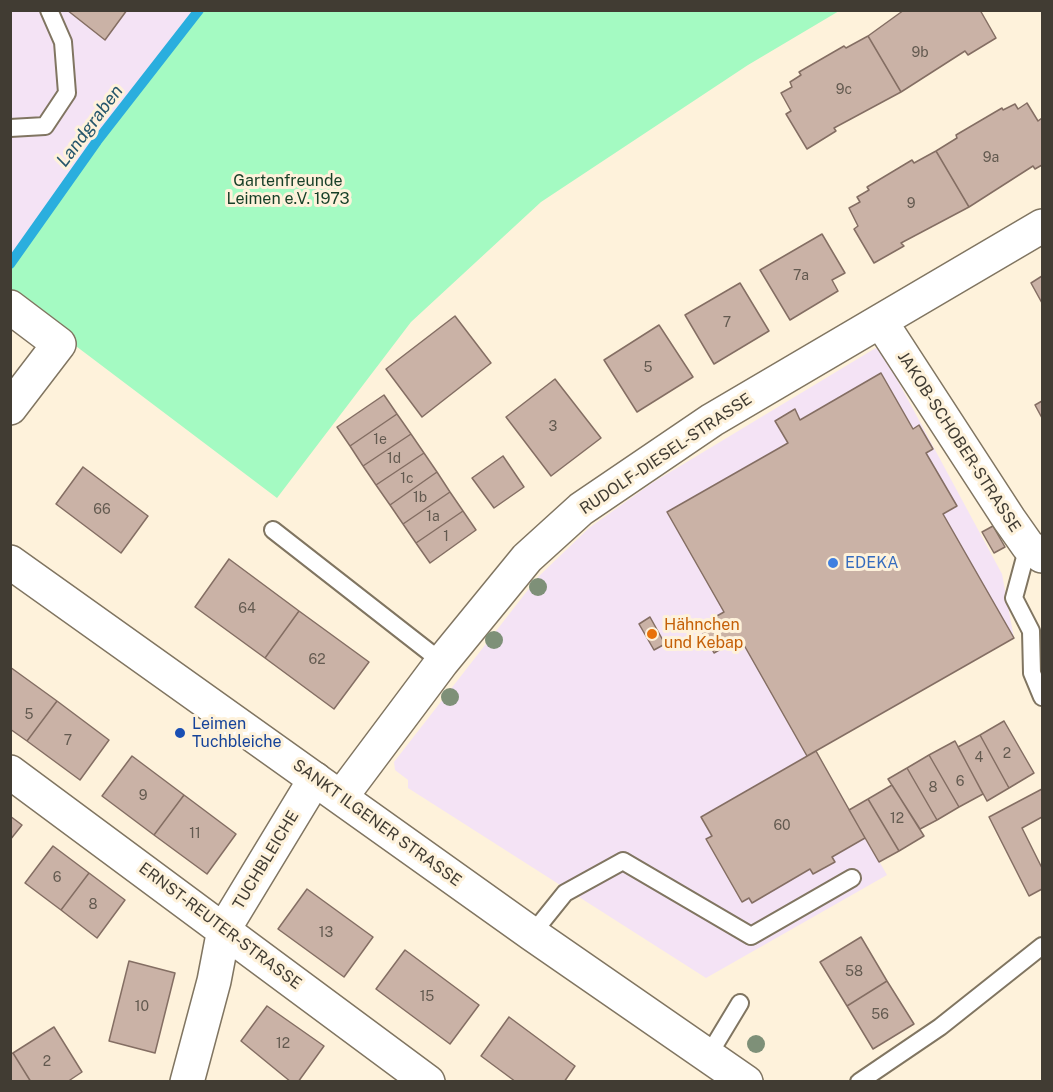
<!DOCTYPE html>
<meta charset="utf-8">
<style>
body{margin:0}
#map{position:relative;width:1053px;height:1092px;overflow:hidden;background:#fef2db;font-family:"Public Sans",sans-serif}
canvas{display:block}
.frame{position:absolute;inset:0;border:12px solid #413c33;pointer-events:none}
</style>
<div id="map">
<canvas width="1053" height="1092"></canvas>
<div class="frame"></div>
</div>
<script>
const c = document.querySelector('canvas').getContext('2d');
c.lineJoin = 'round';
function fillPath(path, color) {
  c.fillStyle = color;
  c.fill(path, 'evenodd');
}
function poly(rows) {
  const path = new Path2D();
  for (const r of rows) {
    path.moveTo(r[0], r[1]);
    for (let i = 2; i < r.length; i += 2) path.lineTo(r[i], r[i + 1]);
  }
  return path;
}
function trace(path, color, width, dash) {
  c.strokeStyle = color;
  c.lineWidth = width;
  c.lineCap = dash ? 'butt' : 'round';
  c.setLineDash(dash || []);
  c.stroke(path);
}
function write(font, color, halo, rows, align = 'center') {
  c.font = font + ' "Public Sans",sans-serif';
  c.lineWidth = 6;
  c.setLineDash([]);
  c.textBaseline = 'middle';
  c.strokeStyle = halo;
  c.fillStyle = color;
  for (const [text, x, y, turn = 0] of rows) {
    c.save();
    c.translate(x, y);
    c.rotate((+turn || 0) * Math.PI / 180);
    c.textAlign = isNaN(turn) ? turn : align;
    if (halo) c.strokeText(text, 0, 0);
    c.fillText(text, 0, 0);
    c.restore();
  }
}
fillPath(poly([
 [11,11,198,11,11,262],
 [879,346,1002,574,1014,638,816,751,887,875,706,978,408,788,408,780,395,770,394,762,538,577,589,528,652,483]
]), '#f4e3f5');
fillPath(poly([
 [198,11,839,11,748,65,541,202,411,322,277,498,11,297,11,262]
]), '#a4fac2');
trace(poly([
 [10,264,97,141,199,10]
]), '#2aaede', 10);
const building = poly([
 [67,10,127,10,105,40,67,10],
 [904,10,980,10,996,38,968,55,965,51,901,92,868,36,904,10],
 [868,36,901,92,834,128,836,131,807,149,786,114,791,111,781,93,792,87,790,82,801,75,799,72,844,46,846,48,868,36],
 [1027,103,1038,121,1042,118,1042,165,1035,169,1033,166,969,207,936,151,957,138,956,135,1002,108,1003,110,1015,104,1018,109,1027,103],
 [936,151,969,207,901,243,904,246,874,263,854,229,858,226,849,208,860,202,857,197,869,190,867,187,912,160,914,163,936,151],
 [822,234,845,273,832,280,838,291,790,320,760,270,822,234],
 [1042,276,1042,303,1031,283,1042,276],
 [740,283,769,331,714,364,685,315,740,283],
 [455,316,491,363,422,417,386,369,455,316],
 [659,325,693,377,637,412,604,360,659,325],
 [881,373,913,429,919,425,933,449,926,453,957,506,943,514,1014,638,807,756,740,638,714,653,699,626,724,612,667,512,788,443,775,421,795,409,800,420,881,373],
 [555,379,601,438,551,476,506,417,555,379],
 [384,395,397,414,350,446,337,427,384,395],
 [1042,401,1042,418,1035,405,1042,401],
 [397,414,411,434,363,466,350,446,397,414],
 [411,434,424,453,376,485,363,466,411,434],
 [424,453,437,472,390,505,376,485,424,453],
 [503,456,524,487,494,508,472,478,503,456],
 [83,467,148,516,121,553,56,504,83,467],
 [437,472,450,492,403,524,390,505,437,472],
 [450,492,463,511,416,543,403,524,450,492],
 [463,511,476,530,430,563,416,543,463,511],
 [993,526,1005,547,994,553,982,532,993,526],
 [229,559,299,611,265,658,195,607,229,559],
 [299,611,369,662,334,709,265,658,299,611],
 [650,617,665,644,654,650,639,624,650,617],
 [10,667,57,701,27,741,10,729,10,667],
 [57,701,109,740,80,780,27,741,57,701],
 [1004,721,1034,773,1009,788,980,735,1004,721],
 [980,735,1009,788,987,801,958,747,980,735],
 [955,741,983,794,959,807,929,755,955,741],
 [816,751,865,838,832,857,835,862,813,874,810,869,752,903,749,898,742,902,706,839,712,836,701,817,816,751],
 [929,755,959,807,937,820,907,768,929,755],
 [132,756,184,795,154,835,102,796,132,756],
 [907,768,937,820,920,829,888,779,907,768],
 [892,785,924,836,899,851,868,799,892,785],
 [1042,789,1042,817,1022,828,1042,868,1042,889,1029,896,989,817,1042,789],
 [184,795,236,834,207,874,154,835,184,795],
 [868,799,899,851,879,862,849,810,868,799],
 [10,816,22,825,10,840,10,816],
 [53,846,89,873,61,910,25,883,53,846],
 [89,873,125,900,97,938,61,910,89,873],
 [307,889,373,937,344,977,278,929,307,889],
 [861,937,887,981,847,1006,820,962,861,937],
 [405,950,479,1005,450,1044,376,989,405,950],
 [129,961,175,973,155,1053,109,1041,129,961],
 [887,981,914,1024,873,1049,847,1006,887,981],
 [267,1006,324,1046,298,1082,291,1082,241,1041,267,1006],
 [509,1017,575,1066,564,1082,516,1082,481,1056,509,1017],
 [54,1027,82,1072,67,1082,31,1082,13,1053,54,1027],
 [13,1053,31,1082,10,1082,10,1054,13,1053]
]);
fillPath(building, '#cab2a6');
trace(building, '#846e63', 1.5);
const service = poly([
 [10,128,45,126,67,93,63,42,49,10],
 [273,530,442,662],
 [1028,546,1014,598,1031,631,1032,673,1042,697],
 [532,934,565,893,623,861,751,936,852,878],
 [708,1056,740,1003],
 [859,1082,940,1027,1042,946]
]);
const minor = poly([
 [10,307,59,344,10,408],
 [881,322,1009,519,1028,546,1042,556],
 [10,772,428,1082],
 [341,797,442,662,527,558,581,509,712,420,1042,226],
 [187,1082,214,981,224,929,315,779]
]);
const tertiary = poly([
 [10,562,532,934,746,1082]
]);
trace(service, '#807561', 20);
trace(minor, '#807561', 36);
trace(tertiary, '#807561', 36);
trace(service, '#fff', 16);
trace(minor, '#fff', 33);
trace(tertiary, '#fff', 33);
c.fillStyle = '#7e9078';
for (const [x, y] of [
 [538,587],
 [494,640],
 [450,697],
 [756,1044]
]) {
  c.beginPath();
  c.arc(x, y, 9, 0, 2 * Math.PI);
  c.fill();
}
for (const [x, y, r, color] of [
 [833,563,6,"#3f7fe0"],
 [652,634,6,"#e8710a"],
 [180,733,6,"#1a4fb4"]
]) {
  const dot = new Path2D();
  dot.arc(x, y, r, 0, 2 * Math.PI);
  c.fillStyle = color;
  c.fill(dot);
  trace(dot, '#fef2db', 2);
}
write('14px', '#635a50', null, [
 ["9b",920,53],
 ["9c",844,90],
 ["9a",991,158],
 ["9",911,204],
 ["7a",801,276],
 ["7",727,323],
 ["5",648,368],
 ["3",553,427],
 ["1e",380,440],
 ["1d",394,459],
 ["1c",407,479],
 ["1b",420,498],
 ["66",102,510],
 ["1a",433,517],
 ["1",446,537],
 ["64",247,609],
 ["62",317,660],
 ["5",29,715],
 ["7",68,741],
 ["2",1007,754],
 ["4",979,758],
 ["6",960,782],
 ["8",933,788],
 ["9",143,796],
 ["12",897,819],
 ["60",782,826],
 ["11",195,834],
 ["6",57,878],
 ["8",93,905],
 ["13",326,933],
 ["58",854,972],
 ["15",427,997],
 ["10",142,1007],
 ["56",880,1015],
 ["12",283,1044],
 ["2",47,1062]
]);
write('16px', '#163f27', '#fef2db', [
 ["Gartenfreunde",288,181],
 ["Leimen e.V. 1973",288,199]
]);
write('16px', '#413c33', '#fef2db', [
 ["JAKOB-SCHOBER-STRASSE",959,442,57],
 ["RUDOLF-DIESEL-STRASSE",666,454,-34],
 ["SANKT ILGENER STRASSE",377,823,36],
 ["TUCHBLEICHE",266,860,-59],
 ["ERNST-REUTER-STRASSE",220,926,37]
]);
write('16px', '#366cbe', '#fef2db', [
 ["EDEKA",845,563]
], 'left');
write('16px', '#c56008', '#fef2db', [
 ["Hähnchen",664,625],
 ["und Kebap",664,643]
], 'left');
write('16px', '#164399', '#fef2db', [
 ["Leimen",192,724],
 ["Tuchbleiche",192,742]
], 'left');
write('italic 18px', '#25566b', '#fef2db', [
 ["Landgraben",90,126,-53]
]);
</script>
